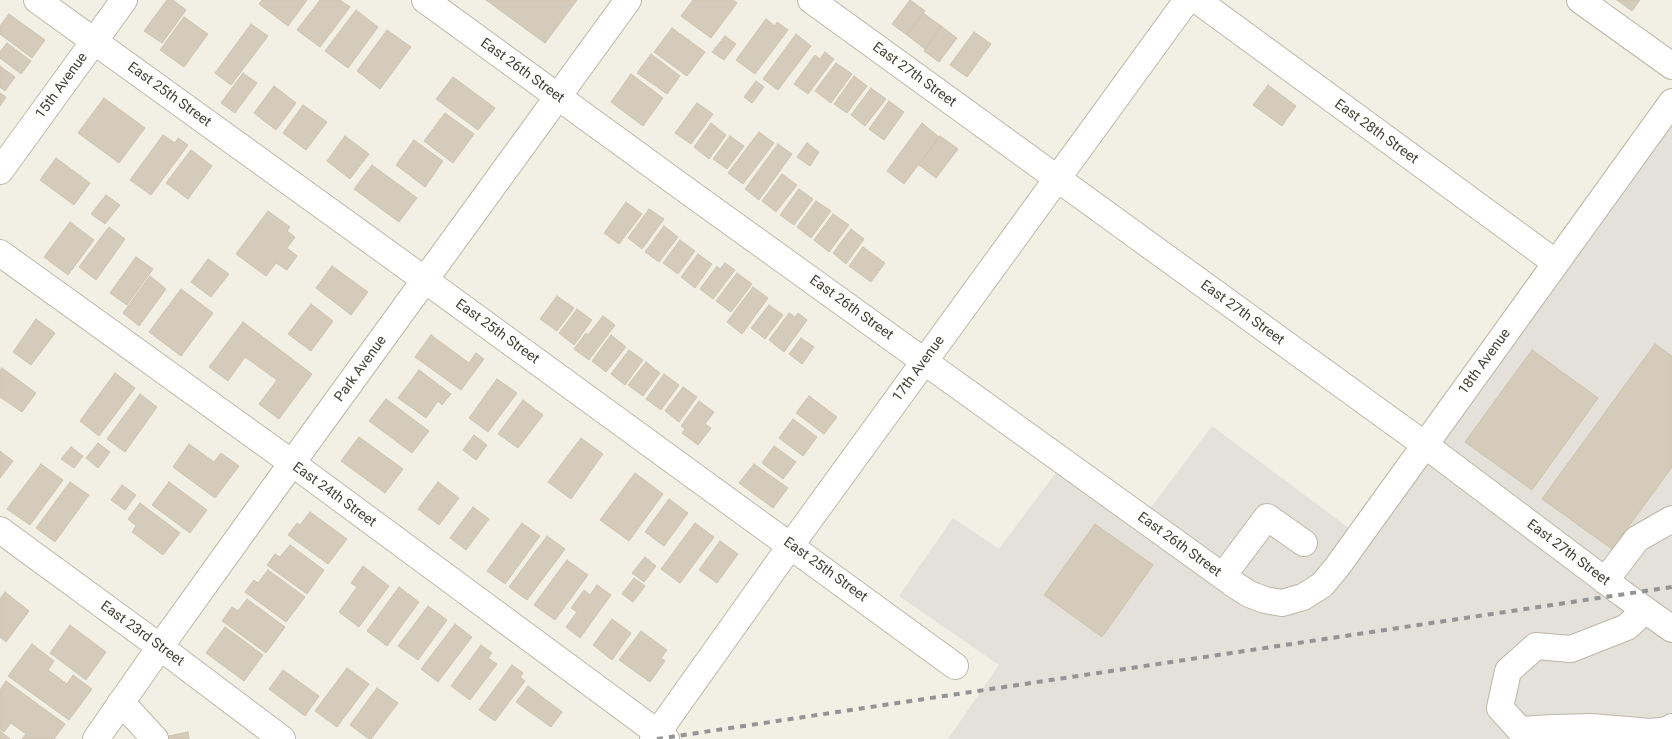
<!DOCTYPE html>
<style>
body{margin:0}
canvas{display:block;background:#f2efe5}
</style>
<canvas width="1672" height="739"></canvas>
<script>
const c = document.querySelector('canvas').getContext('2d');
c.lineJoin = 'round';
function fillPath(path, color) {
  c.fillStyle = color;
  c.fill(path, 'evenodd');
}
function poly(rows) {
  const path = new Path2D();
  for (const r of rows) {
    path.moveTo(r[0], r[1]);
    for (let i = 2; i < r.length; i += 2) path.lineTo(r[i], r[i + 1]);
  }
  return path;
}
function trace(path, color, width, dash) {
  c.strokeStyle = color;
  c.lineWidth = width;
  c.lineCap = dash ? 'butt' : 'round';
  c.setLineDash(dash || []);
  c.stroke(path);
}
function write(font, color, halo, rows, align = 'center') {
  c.font = font + ' Roboto,sans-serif';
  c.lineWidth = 5;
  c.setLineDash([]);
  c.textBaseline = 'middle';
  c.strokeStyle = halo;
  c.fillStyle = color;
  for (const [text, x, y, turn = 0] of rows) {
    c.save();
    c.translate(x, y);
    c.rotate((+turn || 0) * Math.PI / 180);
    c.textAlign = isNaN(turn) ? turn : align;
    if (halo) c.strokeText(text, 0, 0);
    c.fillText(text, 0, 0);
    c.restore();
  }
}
fillPath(poly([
 [1672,104,1672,739,948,739,999,665,899,596,953,518,999,549,1064,462,1143,518,1212,426,1358,535]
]), '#e4e0da');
const building = poly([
 [167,0,173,0,186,10,162,43,144,31,167,0],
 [262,0,307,0,288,26,259,4,262,0],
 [320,0,340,0,350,7,320,47,297,30,320,0],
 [486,0,577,0,545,43,486,0],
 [693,0,733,0,737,3,711,38,681,16,693,0],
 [910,0,925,11,907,35,892,24,910,0],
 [1617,0,1640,0,1632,11,1617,0],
 [356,10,378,27,348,68,325,51,356,10],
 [923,13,941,26,925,49,907,35,923,13],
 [9,14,45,40,32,58,0,34,0,26,9,14],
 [184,17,208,34,184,67,160,50,184,17],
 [766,19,775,26,777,22,788,30,755,74,736,60,766,19],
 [251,24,268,36,231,85,215,73,251,24],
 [941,26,957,38,939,62,924,51,941,26],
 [672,28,705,52,687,76,654,52,672,28],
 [387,30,411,47,380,89,357,71,387,30],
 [974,32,991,44,967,77,950,65,974,32],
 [796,34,811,46,778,90,763,79,796,34],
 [725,36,736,44,724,60,712,52,725,36],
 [7,43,31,61,21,74,0,58,0,52,7,43],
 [825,52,834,59,808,94,794,84,815,55,820,59,825,52],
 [651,54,680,76,667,94,637,73,651,54],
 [836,63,852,74,831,103,815,91,836,63],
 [0,66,15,77,5,91,0,87,0,66],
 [243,73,257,83,235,113,221,103,243,73],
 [631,74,663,98,643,126,611,102,631,74],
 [854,76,867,86,847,113,834,104,854,76],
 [453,77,495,108,478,130,436,99,453,77],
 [756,81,764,87,752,103,744,97,756,81],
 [1268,85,1296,106,1282,126,1253,105,1268,85],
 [274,86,296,103,276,130,254,113,274,86],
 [871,88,886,99,865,126,851,115,871,88],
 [0,93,6,97,0,106,0,93],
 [104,98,145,128,119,163,78,133,104,98],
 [889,101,904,112,884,140,869,129,889,101],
 [697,103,713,114,691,144,675,133,697,103],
 [303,105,327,122,306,150,283,133,303,105],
 [445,113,474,134,453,163,424,141,445,113],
 [711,123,726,135,709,159,694,147,711,123],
 [922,123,939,137,904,184,887,171,922,123],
 [759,132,774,143,743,184,728,173,759,132],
 [163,135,175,143,178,138,188,145,151,195,130,180,163,135],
 [345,136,369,154,350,179,327,161,345,136],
 [730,136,744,146,727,169,713,159,730,136],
 [940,136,958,149,936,178,919,165,940,136],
 [414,140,443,161,425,187,396,165,414,140],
 [807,143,819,152,810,166,797,157,807,143],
 [778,144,792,154,759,200,745,189,778,144],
 [191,150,212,166,188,199,166,183,191,150],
 [56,158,90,183,74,205,40,180,56,158],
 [372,165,417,198,399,222,354,189,372,165],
 [782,174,797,185,776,212,762,201,782,174],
 [799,189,813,199,794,225,780,215,799,189],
 [106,195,120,205,105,224,91,214,106,195],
 [816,201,831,211,811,238,797,227,816,201],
 [626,202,642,214,619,244,604,233,626,202],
 [649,209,664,219,642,249,628,238,649,209],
 [268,211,290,227,287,231,295,237,287,248,297,256,287,270,276,263,266,276,236,254,268,211],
 [833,214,849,225,829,252,814,240,833,214],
 [70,222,94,240,68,275,44,257,70,222],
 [664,226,678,237,659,262,645,252,664,226],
 [109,227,125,239,96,280,79,267,109,227],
 [851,229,864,239,846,264,833,253,851,229],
 [680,240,695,251,678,274,663,263,680,240],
 [863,247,885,263,871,282,849,266,863,247],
 [698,254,712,264,695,288,681,277,698,254],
 [136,257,153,269,127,305,110,293,136,257],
 [208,259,229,274,211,297,191,282,208,259],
 [725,263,735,270,713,299,700,289,717,266,720,269,725,263],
 [332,266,368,292,351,315,316,288,332,266],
 [737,273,752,284,731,312,716,301,737,273],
 [150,276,166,289,139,326,123,313,150,276],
 [753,287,768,298,742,334,727,322,753,287],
 [181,289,213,313,181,356,149,332,181,289],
 [557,296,574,308,557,331,540,319,557,296],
 [311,304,333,321,311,351,288,334,311,304],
 [769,305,783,315,765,339,751,328,769,305],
 [577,309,592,320,574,345,559,333,577,309],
 [789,313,795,317,798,313,807,320,784,352,769,340,789,313],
 [603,316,615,325,589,360,574,349,586,333,588,335,603,316],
 [36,319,55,333,31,365,13,352,36,319],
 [243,322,312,374,279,419,259,404,277,380,245,357,228,381,209,367,243,322],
 [431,335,469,363,476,353,484,359,461,390,415,357,431,335],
 [611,335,626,347,606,372,592,361,611,335],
 [801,338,814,347,802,364,789,354,801,338],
 [1655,344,1672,356,1672,467,1612,549,1542,499,1655,344],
 [629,350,643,360,625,385,611,374,629,350],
 [1532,350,1598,398,1532,490,1465,442,1532,350],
 [646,362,660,373,643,396,628,385,646,362],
 [2,368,36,393,22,412,0,397,0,370,2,368],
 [419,370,451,394,442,405,438,401,426,418,398,398,419,370],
 [115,373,135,388,99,436,80,421,115,373],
 [664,374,679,385,661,410,646,399,664,374],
 [497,379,517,393,488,432,469,418,497,379],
 [683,387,697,397,679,422,665,411,683,387],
 [140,394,157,407,125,452,107,439,140,394],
 [809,396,837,417,824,434,796,413,809,396],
 [386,399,429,431,412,453,369,421,386,399],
 [523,400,543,415,518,448,498,434,523,400],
 [699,401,714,412,705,424,711,428,698,445,682,433,685,429,681,426,699,401],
 [793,419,817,437,803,456,779,438,793,419],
 [474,435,487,445,476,460,463,450,474,435],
 [359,437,403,469,385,493,341,461,359,437],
 [581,438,603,454,571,499,548,482,581,438],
 [98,443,110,452,98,468,86,458,98,443],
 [189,444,214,462,221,453,239,466,215,498,173,467,189,444],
 [774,446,796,462,783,479,762,463,774,446],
 [71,447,83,456,74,468,61,459,71,447],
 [0,451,13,461,0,478,0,451],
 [41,464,63,480,30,525,7,509,41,464],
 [754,464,788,488,773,508,739,483,754,464],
 [635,473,663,494,629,541,600,520,635,473],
 [70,482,89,495,55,542,36,528,70,482],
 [169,482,207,510,190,533,152,505,169,482],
 [438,482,459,498,439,525,418,509,438,482],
 [122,485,136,495,125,510,111,500,122,485],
 [669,499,688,513,664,546,645,532,669,499],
 [140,503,180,533,163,555,132,532,136,526,128,519,140,503],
 [473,507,489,519,466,550,450,538,473,507],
 [310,512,347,539,328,564,288,535,297,523,300,525,310,512],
 [522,523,540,536,505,584,487,571,522,523],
 [695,523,714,537,680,583,661,569,695,523],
 [1095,524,1153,565,1102,637,1044,595,1095,524],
 [547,536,565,549,527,600,509,587,547,536],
 [720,541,738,554,717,583,699,570,720,541],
 [290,545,324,570,307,594,267,565,275,554,280,557,290,545],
 [645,557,656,566,644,582,632,573,645,557],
 [567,560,588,575,555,620,534,605,567,560],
 [363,566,389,586,359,627,339,612,357,587,351,583,363,566],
 [268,570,305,597,286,622,245,592,254,580,258,583,268,570],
 [634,578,645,586,633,602,622,594,634,578],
 [597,585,611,595,580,638,566,627,577,612,571,608,584,590,590,595,597,585],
 [399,587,419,602,387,646,367,631,399,587],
 [5,592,29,611,6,642,0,637,0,599,5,592],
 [247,599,285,627,266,653,222,621,232,607,238,611,247,599],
 [428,606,447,620,418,660,398,646,428,606],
 [612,619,631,633,612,660,593,645,612,619],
 [455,624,472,637,438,682,421,669,455,624],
 [70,625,106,652,86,680,50,653,70,625],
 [225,627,263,655,244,681,206,653,225,627],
 [641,631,667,650,661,658,665,661,650,682,619,660,641,631],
 [32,644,54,661,48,670,67,684,73,675,92,689,69,720,8,676,32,644],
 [481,645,492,653,488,658,497,664,470,700,451,686,481,645],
 [512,665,523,673,520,677,525,681,495,721,479,710,512,665],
 [347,668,369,684,337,727,315,711,347,668],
 [283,670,319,696,305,716,269,689,283,670],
 [6,681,65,724,54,739,22,739,26,734,11,723,4,732,0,729,0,690,6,681],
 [528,686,562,712,551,727,516,702,528,686],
 [377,688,398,703,371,739,369,739,350,725,377,688],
 [0,731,10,739,0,739,0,731],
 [188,732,189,739,159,739,159,738,188,732]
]);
fillPath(building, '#d4cbba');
trace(building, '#cec3ae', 1);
const minor = poly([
 [37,0,425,280,955,666],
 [425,0,693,195,1235,585,1249,594,1265,600,1282,603,1303,597,1322,585,1337,567,1672,102],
 [811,0,1425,445,1623,594,1672,629],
 [1197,0,1556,263],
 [1580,0,1672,66],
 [0,171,124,0],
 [0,253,292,463,666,739],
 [0,530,160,647,282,739],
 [1223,576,1267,517,1304,543],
 [1605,581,1637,539,1672,519],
 [1645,610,1627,627,1571,649,1536,646,1508,671,1500,708,1520,730,1553,728,1591,727,1651,732,1669,730,1672,727],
 [121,702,155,739],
 [96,739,160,647,292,463,628,0],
 [653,739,791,545,1187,0]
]);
trace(minor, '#beb7a7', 28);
trace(minor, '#fff', 26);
trace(poly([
 [657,739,1672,587]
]), '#949494', 4, [6, 6]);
write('14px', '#443f35', '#fff', [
 ["East 26th Street",522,71,36],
 ["East 27th Street",914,75,36],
 ["15th Avenue",62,86,-54],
 ["East 25th Street",169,95,36],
 ["East 28th Street",1376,132,36],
 ["East 26th Street",851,308,36],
 ["East 27th Street",1242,313,36],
 ["East 25th Street",497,332,36],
 ["18th Avenue",1485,362,-54],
 ["Park Avenue",361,369,-54],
 ["17th Avenue",919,369,-54],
 ["East 24th Street",334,495,36],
 ["East 26th Street",1179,545,36],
 ["East 27th Street",1568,553,37],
 ["East 25th Street",825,570,36],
 ["East 23rd Street",142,634,36]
]);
</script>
